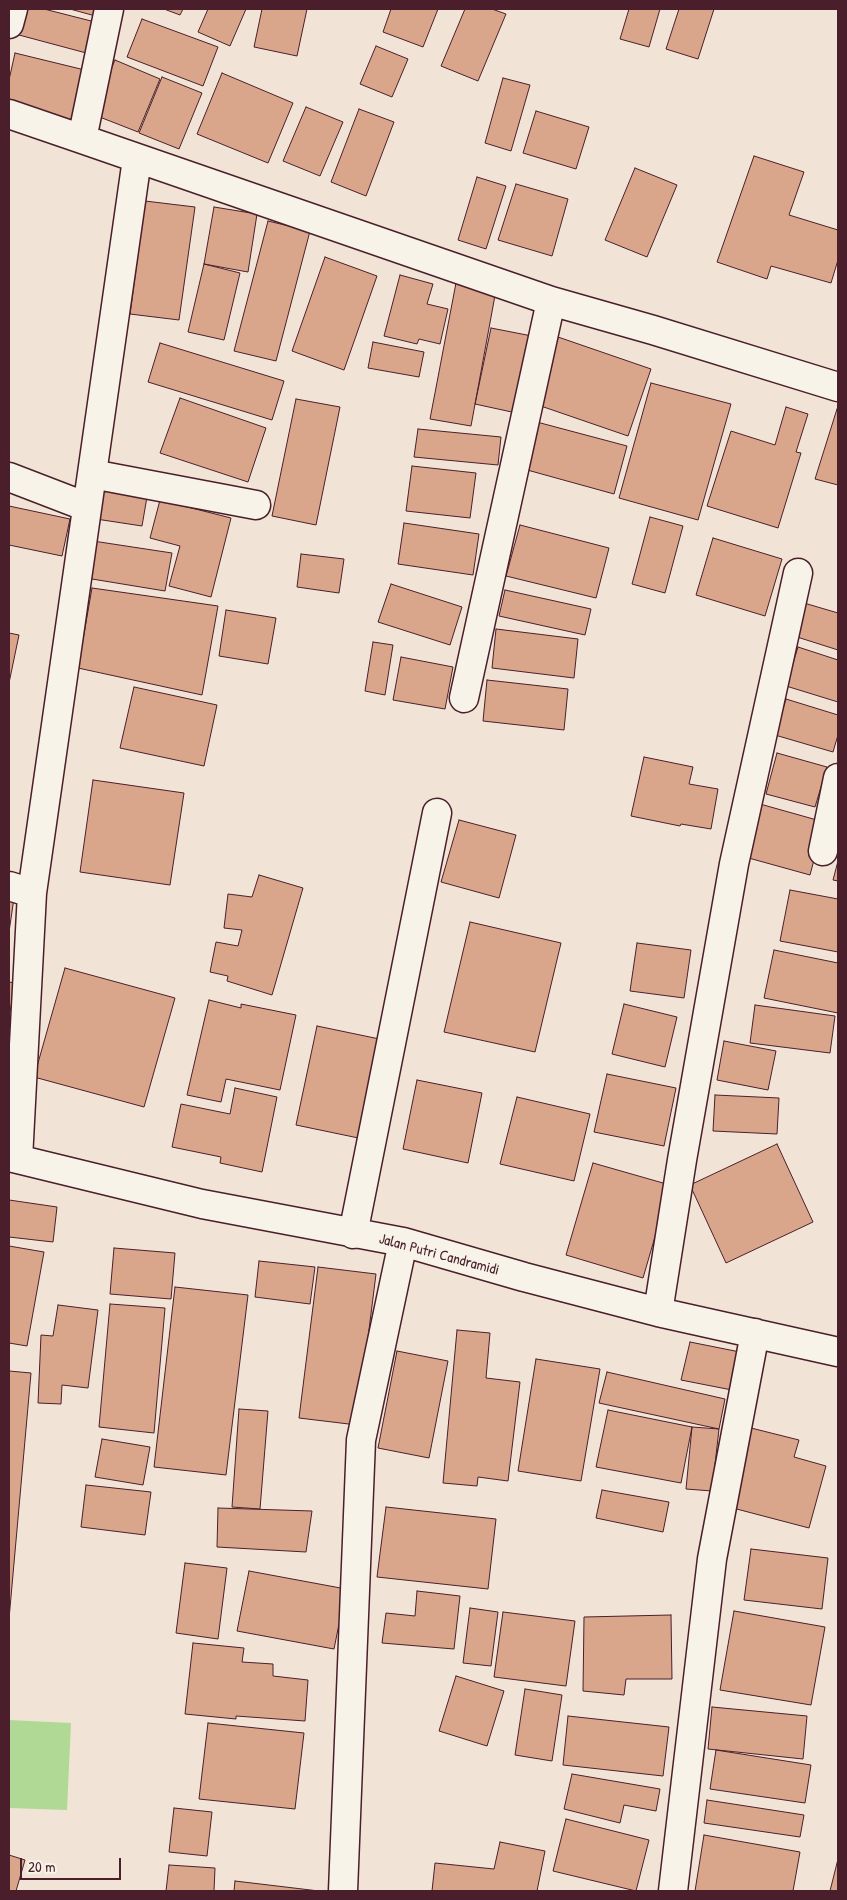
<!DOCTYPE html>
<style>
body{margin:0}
#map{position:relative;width:847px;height:1900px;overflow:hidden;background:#f1e4d6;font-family:"Patrick Hand",sans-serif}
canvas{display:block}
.frame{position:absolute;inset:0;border:10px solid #4a1f2b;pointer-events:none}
.scale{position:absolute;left:20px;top:1858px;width:101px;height:22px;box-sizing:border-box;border:2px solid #4a1f2b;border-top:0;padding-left:6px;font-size:15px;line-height:18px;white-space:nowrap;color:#4a1f2b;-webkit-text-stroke:4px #f7f3e8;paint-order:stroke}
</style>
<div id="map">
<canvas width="847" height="1900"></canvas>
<div class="frame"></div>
<div class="scale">20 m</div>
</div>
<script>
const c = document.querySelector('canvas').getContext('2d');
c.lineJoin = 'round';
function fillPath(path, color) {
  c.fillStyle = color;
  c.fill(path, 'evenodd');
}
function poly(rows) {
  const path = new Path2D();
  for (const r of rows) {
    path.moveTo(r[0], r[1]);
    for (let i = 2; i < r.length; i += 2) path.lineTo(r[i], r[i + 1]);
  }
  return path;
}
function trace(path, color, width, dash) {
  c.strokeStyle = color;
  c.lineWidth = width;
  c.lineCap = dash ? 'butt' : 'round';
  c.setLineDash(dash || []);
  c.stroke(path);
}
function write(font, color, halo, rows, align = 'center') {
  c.font = font + ' "Patrick Hand",sans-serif';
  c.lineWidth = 4;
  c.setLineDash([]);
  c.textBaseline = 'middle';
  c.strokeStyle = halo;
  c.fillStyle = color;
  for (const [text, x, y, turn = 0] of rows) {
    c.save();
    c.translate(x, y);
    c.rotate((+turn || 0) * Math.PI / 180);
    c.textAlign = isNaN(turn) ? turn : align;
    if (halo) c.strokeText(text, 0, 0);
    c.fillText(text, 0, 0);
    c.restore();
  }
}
fillPath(poly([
 [9,1720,71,1723,67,1810,9,1808]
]), '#b0d995');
const building = poly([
 [26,9,44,9,99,23,90,54,19,35,26,9],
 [70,9,101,9,99,17,70,9],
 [164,9,183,9,180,15,164,9],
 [208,9,246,9,230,46,198,32,208,9],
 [262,9,307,9,297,56,254,47,262,9],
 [391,9,438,9,423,47,383,32,391,9],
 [465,9,492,9,506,14,478,81,441,66,465,9],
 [629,9,660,9,649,47,620,39,629,9],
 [679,9,714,9,698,59,666,49,679,9],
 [142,19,218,47,203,86,127,57,142,19],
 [376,46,408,59,392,97,360,84,376,46],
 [15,53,93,72,80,122,9,104,9,80,15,53],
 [115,60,160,79,138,132,92,114,115,60],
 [222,73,293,103,268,163,197,134,222,73],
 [162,77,202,93,179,149,139,133,162,77],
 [503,78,530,85,511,151,485,143,503,78],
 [306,107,343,122,320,176,283,161,306,107],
 [359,109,394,122,366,196,331,182,359,109],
 [536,111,589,127,576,169,523,153,536,111],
 [754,156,804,172,789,215,838,230,838,260,831,283,771,266,767,279,717,262,754,156],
 [635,168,677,185,647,257,605,240,635,168],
 [477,177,506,186,486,249,458,240,477,177],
 [516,184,568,199,552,256,498,240,516,184],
 [145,201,195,207,179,320,130,314,145,201],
 [214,207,257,214,248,272,204,264,214,207],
 [268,221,310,231,276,361,234,351,268,221],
 [325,257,377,276,344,370,292,351,325,257],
 [204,264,240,273,224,340,188,332,204,264],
 [400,275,433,284,427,304,448,309,440,344,419,339,417,344,384,336,400,275],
 [456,283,496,290,471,426,430,419,456,283],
 [491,328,537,337,521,414,475,404,491,328],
 [558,337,651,369,628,436,535,404,558,337],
 [373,342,424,352,419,377,368,368,373,342],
 [160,343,284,381,272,420,148,382,160,343],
 [651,383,731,404,698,520,619,498,651,383],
 [180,398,266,428,248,482,160,453,180,398],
 [296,399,340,407,316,525,272,516,296,399],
 [786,407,808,414,796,452,801,453,778,528,707,506,731,431,775,445,786,407],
 [837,409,838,409,838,485,815,479,837,409],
 [533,421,627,446,614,494,520,468,533,421],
 [418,429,501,437,498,465,414,457,418,429],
 [412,466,476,473,470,518,406,511,412,466],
 [101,484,148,491,142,526,96,519,101,484],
 [160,500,231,518,211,597,169,586,180,546,150,538,160,500],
 [9,506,70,519,62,556,9,545,9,506],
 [650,517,683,526,665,593,632,584,650,517],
 [404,523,479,534,473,575,398,564,404,523],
 [520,525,609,548,596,598,506,576,520,525],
 [713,538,782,559,765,616,696,595,713,538],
 [93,541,172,553,165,591,86,578,93,541],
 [301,554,344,559,339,593,297,587,301,554],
 [391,584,462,607,450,645,378,622,391,584],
 [92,588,218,606,202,695,78,668,92,588],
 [505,590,591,609,585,635,499,616,505,590],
 [804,603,838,613,838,650,794,636,804,603],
 [226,610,276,618,268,664,219,656,226,610],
 [496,629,578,639,574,678,492,668,496,629],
 [9,633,19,635,9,683,9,633],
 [373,642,393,645,385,695,365,691,373,642],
 [798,647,838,660,838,702,786,686,798,647],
 [401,657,453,667,445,709,393,700,401,657],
 [487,680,568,689,564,730,483,721,487,680],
 [134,687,217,705,204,766,120,748,134,687],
 [786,699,838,715,838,735,833,752,775,735,786,699],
 [777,753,827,767,815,807,766,794,777,753],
 [644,757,693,767,689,784,718,789,711,829,681,824,680,826,631,816,644,757],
 [93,780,184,793,170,885,80,872,93,780],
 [760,804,824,822,810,875,745,857,760,804],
 [459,820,516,835,499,898,441,882,459,820],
 [838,861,838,881,833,880,838,861],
 [259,875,303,888,272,995,227,981,228,976,210,972,216,942,238,946,242,930,224,928,228,894,252,897,259,875],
 [790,890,838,899,838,952,780,941,790,890],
 [9,897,14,898,9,932,9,897],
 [470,922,561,943,535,1052,444,1032,470,922],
 [637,943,691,950,684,998,630,991,637,943],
 [774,950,838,963,838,1013,764,998,774,950],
 [65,968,175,998,144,1107,34,1077,65,968],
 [9,982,15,983,9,1018,9,982],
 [209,1000,241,1008,241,1004,296,1015,280,1090,226,1079,221,1102,187,1095,209,1000],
 [624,1004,677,1017,665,1067,612,1054,624,1004],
 [755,1005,835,1016,830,1053,750,1043,755,1005],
 [317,1026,389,1041,368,1140,296,1125,317,1026],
 [724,1041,776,1051,768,1090,717,1080,724,1041],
 [607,1074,676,1088,664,1146,594,1132,607,1074],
 [417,1080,482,1093,468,1163,403,1149,417,1080],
 [235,1088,277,1097,262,1172,220,1163,221,1157,172,1147,181,1104,230,1114,235,1088],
 [715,1095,779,1098,777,1134,713,1131,715,1095],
 [517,1097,590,1114,574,1181,500,1164,517,1097],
 [777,1144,813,1222,726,1263,690,1185,777,1144],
 [593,1163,670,1185,643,1278,566,1255,593,1163],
 [9,1200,57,1207,53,1242,9,1237,9,1200],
 [9,1246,44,1252,27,1346,9,1343,9,1246],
 [114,1248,175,1253,171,1299,110,1294,114,1248],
 [259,1261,315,1267,310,1304,255,1297,259,1261],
 [318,1267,376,1274,357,1425,299,1418,318,1267],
 [175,1287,248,1295,226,1475,154,1467,175,1287],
 [110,1304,165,1308,154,1433,99,1427,110,1304],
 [58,1305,98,1310,88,1388,62,1385,61,1404,38,1403,41,1335,53,1336,58,1305],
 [457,1330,490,1333,486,1378,520,1382,508,1481,478,1477,477,1486,443,1483,457,1330],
 [690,1342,745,1353,737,1391,681,1380,690,1342],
 [397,1351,448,1361,429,1458,378,1448,397,1351],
 [536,1359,600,1369,581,1481,518,1471,536,1359],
 [9,1371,31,1373,9,1619,9,1371],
 [607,1372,725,1399,719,1429,599,1403,607,1372],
 [239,1409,268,1411,260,1509,232,1507,239,1409],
 [608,1410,692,1427,681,1483,596,1467,608,1410],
 [692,1427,719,1429,712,1491,686,1489,692,1427],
 [751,1428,799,1440,794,1457,826,1466,809,1528,729,1507,751,1428],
 [102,1439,150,1447,143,1485,95,1477,102,1439],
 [86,1485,151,1492,145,1535,81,1527,86,1485],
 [602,1490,669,1502,663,1532,596,1518,602,1490],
 [386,1507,496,1519,488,1589,377,1577,386,1507],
 [218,1508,312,1511,306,1552,217,1547,218,1508],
 [751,1549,828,1558,822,1609,744,1600,751,1549],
 [185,1563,227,1568,218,1639,176,1633,185,1563],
 [249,1571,346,1589,334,1649,237,1631,249,1571],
 [417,1591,460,1596,454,1649,382,1643,386,1613,415,1616,417,1591],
 [470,1608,498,1612,491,1666,463,1663,470,1608],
 [734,1611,825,1627,811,1705,720,1690,734,1611],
 [503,1612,575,1621,566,1686,494,1677,503,1612],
 [671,1615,672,1679,626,1679,624,1695,583,1691,584,1617,671,1615],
 [193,1643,244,1648,242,1662,273,1664,273,1676,308,1680,305,1721,236,1716,236,1719,185,1714,193,1643],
 [456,1676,504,1691,487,1746,439,1731,456,1676],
 [525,1689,562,1695,552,1761,515,1755,525,1689],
 [712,1707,807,1716,803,1759,708,1749,712,1707],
 [568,1716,669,1727,663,1776,563,1765,568,1716],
 [208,1723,304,1733,295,1809,199,1799,208,1723],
 [716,1750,811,1765,805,1803,710,1789,716,1750],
 [572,1774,660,1789,656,1811,624,1805,620,1823,564,1809,572,1774],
 [707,1800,804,1815,800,1837,704,1823,707,1800],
 [174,1808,212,1812,207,1856,169,1852,174,1808],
 [566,1819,649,1840,636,1891,553,1871,566,1819],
 [704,1835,800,1852,793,1891,695,1891,704,1835],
 [500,1842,545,1851,537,1891,432,1891,435,1863,494,1869,500,1842],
 [9,1855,25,1860,16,1891,9,1891,9,1855],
 [838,1859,838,1891,830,1891,838,1859],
 [169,1865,215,1868,214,1891,166,1891,169,1865],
 [235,1881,319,1891,234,1891,235,1881]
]);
fillPath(building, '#d9a68c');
trace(building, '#4a1f2b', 1);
const minor = poly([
 [9,24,13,9],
 [9,114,82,139,109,9],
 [82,139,551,301,653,330,838,387],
 [92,474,256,505],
 [9,477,87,507],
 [464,698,551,301],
 [823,851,838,778],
 [9,886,32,893],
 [9,1157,202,1204,403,1242,524,1277,658,1312,838,1352],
 [18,1159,32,893,137,159],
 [353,1234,437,813],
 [658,1312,682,1160,734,864,798,573],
 [343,1891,361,1440,403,1242],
 [673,1891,712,1559,755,1333]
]);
trace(minor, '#4a1f2b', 31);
trace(minor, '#f7f3e8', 28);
write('15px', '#4a1f2b', '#f7f3e8', [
 ["Jalan Putri Candramidi",439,1255,15]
]);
</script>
